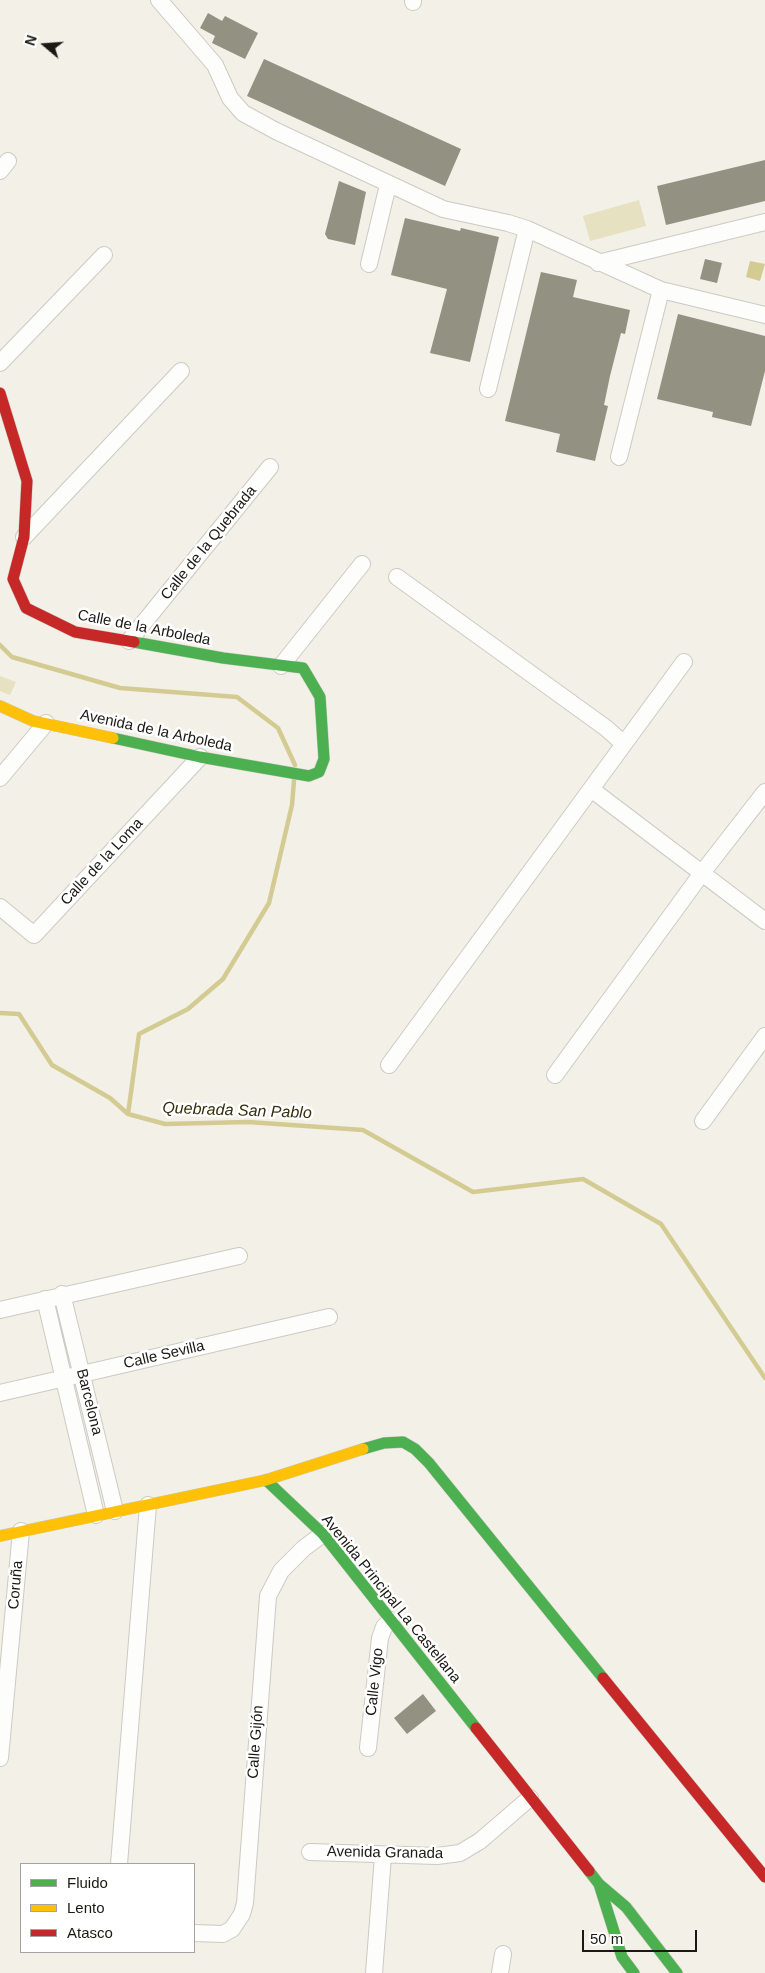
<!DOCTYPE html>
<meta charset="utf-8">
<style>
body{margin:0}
#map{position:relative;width:765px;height:1973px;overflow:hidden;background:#f2f0e7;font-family:Helvetica,sans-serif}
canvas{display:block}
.legend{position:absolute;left:20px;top:1863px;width:175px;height:90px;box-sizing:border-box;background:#fff;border:1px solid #a3a3a1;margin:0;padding:6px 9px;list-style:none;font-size:15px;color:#1a1913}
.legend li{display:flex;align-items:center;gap:10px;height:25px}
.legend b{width:25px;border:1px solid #a3a3a1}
.north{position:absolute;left:20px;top:20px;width:50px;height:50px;-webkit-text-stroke:4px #fff;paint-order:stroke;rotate:288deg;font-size:14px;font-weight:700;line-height:20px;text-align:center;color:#1a1913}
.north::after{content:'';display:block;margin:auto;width:18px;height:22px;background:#1a1913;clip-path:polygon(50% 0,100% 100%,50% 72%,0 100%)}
.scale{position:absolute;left:582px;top:1930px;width:115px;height:22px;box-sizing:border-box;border:2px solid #1a1913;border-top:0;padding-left:6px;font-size:15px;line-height:18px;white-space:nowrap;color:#1a1913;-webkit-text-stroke:4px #fff;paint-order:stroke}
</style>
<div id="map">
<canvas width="765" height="1973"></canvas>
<ul class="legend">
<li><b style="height:6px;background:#4caf50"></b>Fluido</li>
<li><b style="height:6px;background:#ffc107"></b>Lento</li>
<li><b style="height:6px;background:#c62828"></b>Atasco</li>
</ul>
<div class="north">N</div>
<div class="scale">50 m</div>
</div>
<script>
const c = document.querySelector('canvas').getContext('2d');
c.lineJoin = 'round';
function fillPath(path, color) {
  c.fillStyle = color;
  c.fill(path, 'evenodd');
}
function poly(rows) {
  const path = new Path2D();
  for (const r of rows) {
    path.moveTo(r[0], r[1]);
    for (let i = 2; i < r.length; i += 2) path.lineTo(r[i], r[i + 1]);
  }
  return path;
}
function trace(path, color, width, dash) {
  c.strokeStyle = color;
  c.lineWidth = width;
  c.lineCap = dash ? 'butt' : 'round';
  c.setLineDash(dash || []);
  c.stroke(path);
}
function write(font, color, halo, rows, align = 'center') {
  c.font = font + ' Helvetica,sans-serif';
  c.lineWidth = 5;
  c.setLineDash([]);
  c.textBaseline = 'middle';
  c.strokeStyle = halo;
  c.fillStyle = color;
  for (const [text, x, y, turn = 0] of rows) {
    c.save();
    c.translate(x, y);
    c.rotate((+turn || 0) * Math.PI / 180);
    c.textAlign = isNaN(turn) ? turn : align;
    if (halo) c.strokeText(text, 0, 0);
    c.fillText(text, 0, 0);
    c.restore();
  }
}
fillPath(poly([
 [639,200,646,226,590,241,583,216],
 [0,676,16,682,10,695,0,691]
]), '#e6e1c0');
fillPath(poly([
 [750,261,765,264,760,281,746,277]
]), '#d4cb93');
trace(poly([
 [0,645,12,657,120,688,237,697,278,728,295,765],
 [0,1013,19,1014,52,1065,110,1098,128,1114,165,1124,248,1122,363,1130,473,1192,583,1179,661,1224,765,1378],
 [128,1114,139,1034,188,1009,223,979,269,903,292,805,294,780]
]), '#d4cb93', 4.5);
fillPath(poly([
 [208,13,222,21,225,16,258,33,245,59,212,43,215,36,200,28],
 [264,59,461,149,445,186,247,96],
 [765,160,765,201,666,225,657,186],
 [339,181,366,192,355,245,328,239,325,234],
 [405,218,460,231,461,228,499,237,470,362,430,353,447,289,391,275],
 [705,259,722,263,717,283,700,279],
 [541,272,577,280,573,297,630,310,625,334,621,333,610,376,604,405,608,406,595,461,556,452,560,434,505,421],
 [678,314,765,336,765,371,751,426,712,417,713,412,657,399],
 [423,1694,436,1711,407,1734,394,1718]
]), '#939181');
const street = poly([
 [159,0,215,65,230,98,243,113,276,131,443,209,508,223,527,229,661,290,765,315],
 [413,0,413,2],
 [0,171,8,161],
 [598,263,765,222],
 [369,264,388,185],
 [0,363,104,255],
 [488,389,527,229],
 [619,457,661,290],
 [24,537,181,371],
 [397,577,606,728,624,744],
 [129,641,270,467],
 [281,666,362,564],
 [0,778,46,723],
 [591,789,765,921],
 [0,907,34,935,200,757],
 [389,1065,684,662],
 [555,1075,702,873,765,792],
 [703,1121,765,1036],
 [62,1294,115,1511],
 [45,1299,96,1515],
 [0,1310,239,1256],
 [0,1393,329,1317],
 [368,1748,380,1638,384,1627,391,1620],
 [0,1758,21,1531],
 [310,1852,437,1856,460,1853,480,1841,530,1798],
 [119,1864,148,1505],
 [194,1933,223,1934,232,1929,242,1914,245,1903,268,1596,281,1571,304,1548,323,1534],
 [374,1973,383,1856],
 [500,1973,503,1954]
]);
const fast = poly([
 [113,738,200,757,309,776,319,772,324,759,320,697,303,668,223,658,134,642],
 [363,1449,384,1443,403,1442,415,1449,429,1463,603,1678],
 [266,1480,323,1534,476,1728],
 [589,1871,599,1884,626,1907,677,1973],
 [599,1884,622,1957,634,1973]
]);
const slow = poly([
 [0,706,33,721,113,738],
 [0,1536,266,1480,363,1449]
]);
const jam = poly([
 [0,393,27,481,24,537,13,579,26,608,75,632,134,642],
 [603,1678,765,1877],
 [476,1728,589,1871]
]);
trace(street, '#cccac3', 18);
trace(fast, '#cccac3', 12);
trace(slow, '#cccac3', 12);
trace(jam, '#cccac3', 12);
trace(street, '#fdfdfb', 16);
trace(fast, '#4caf50', 11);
trace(slow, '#ffc107', 11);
trace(jam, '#c62828', 11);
write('15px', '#1a1913', '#fff', [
 ["Calle de la Quebrada",209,543,-51],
 ["Calle de la Arboleda",144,628,11],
 ["Avenida de la Arboleda",156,731,12],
 ["Calle de la Loma",102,862,-47],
 ["Calle Sevilla",164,1355,-13],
 ["Barcelona",89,1402,76],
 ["Coruña",16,1585,-85],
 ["Avenida Principal La Castellana",391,1599,51],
 ["Calle Vigo",375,1682,-84],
 ["Calle Gijón",256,1742,-86],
 ["Avenida Granada",385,1853,1]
]);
write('italic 16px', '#342e0c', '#fff', [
 ["Quebrada San Pablo",237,1111,2]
]);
</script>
